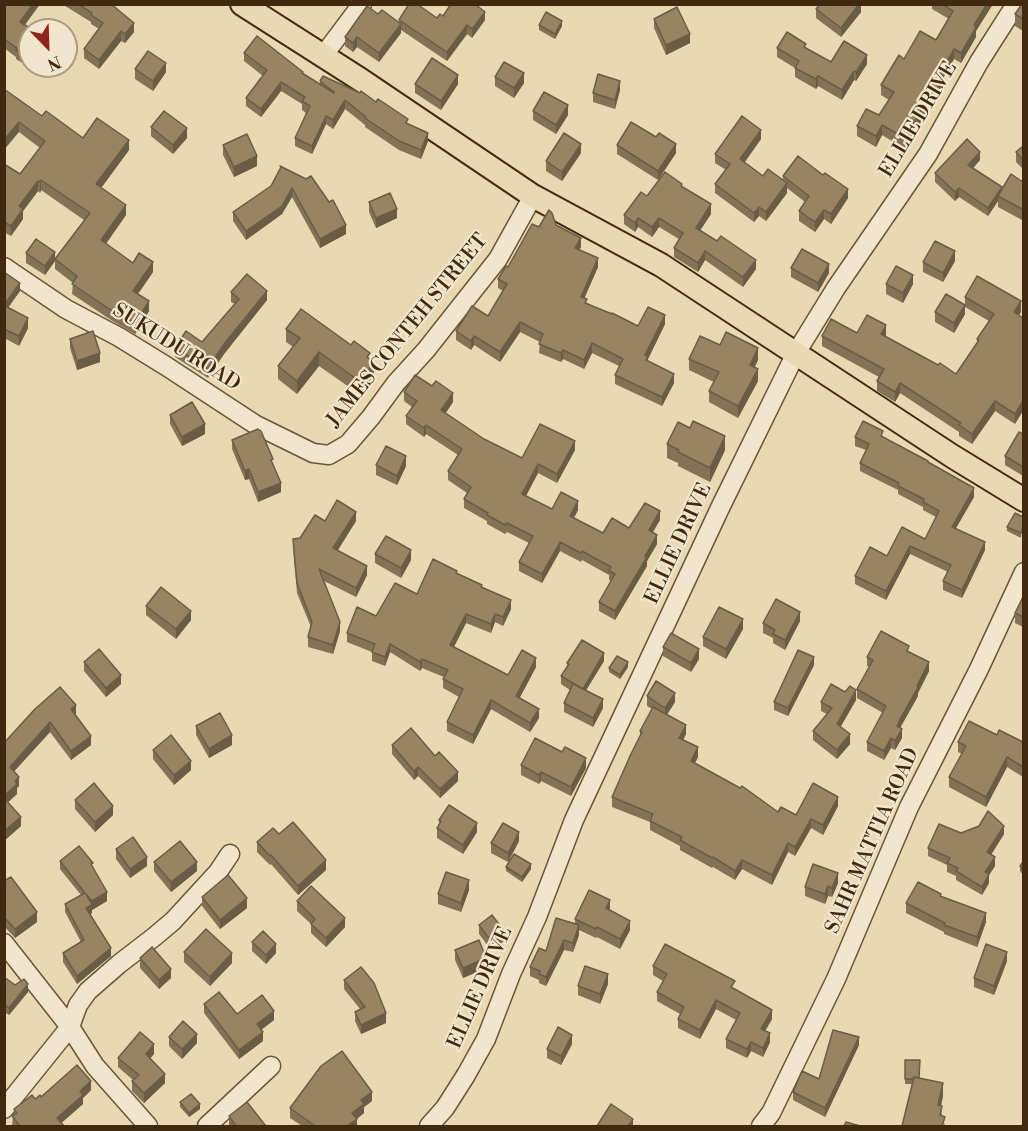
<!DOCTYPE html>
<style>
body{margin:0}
#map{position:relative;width:1028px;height:1131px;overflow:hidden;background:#e9d8b2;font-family:"Libre Bodoni",serif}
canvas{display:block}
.frame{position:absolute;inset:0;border:6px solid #40290e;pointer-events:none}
.north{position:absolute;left:18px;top:18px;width:60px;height:60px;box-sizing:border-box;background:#f1e6cd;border:2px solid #aa9a81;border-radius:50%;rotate:157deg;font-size:16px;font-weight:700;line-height:24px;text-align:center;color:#40290e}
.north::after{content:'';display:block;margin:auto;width:21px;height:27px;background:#8f2418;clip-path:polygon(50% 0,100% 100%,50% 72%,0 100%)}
</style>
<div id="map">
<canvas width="1028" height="1131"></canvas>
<div class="frame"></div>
<div class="north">N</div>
</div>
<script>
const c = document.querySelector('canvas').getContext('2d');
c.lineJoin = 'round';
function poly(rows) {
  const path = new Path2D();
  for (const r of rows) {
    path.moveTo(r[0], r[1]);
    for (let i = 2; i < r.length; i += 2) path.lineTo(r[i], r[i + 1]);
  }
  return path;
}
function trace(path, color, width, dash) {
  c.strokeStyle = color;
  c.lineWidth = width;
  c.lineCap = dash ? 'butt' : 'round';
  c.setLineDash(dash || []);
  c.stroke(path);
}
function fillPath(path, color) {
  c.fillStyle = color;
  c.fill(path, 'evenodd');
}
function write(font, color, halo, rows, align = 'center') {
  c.font = font + ' "Libre Bodoni",serif';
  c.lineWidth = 4.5;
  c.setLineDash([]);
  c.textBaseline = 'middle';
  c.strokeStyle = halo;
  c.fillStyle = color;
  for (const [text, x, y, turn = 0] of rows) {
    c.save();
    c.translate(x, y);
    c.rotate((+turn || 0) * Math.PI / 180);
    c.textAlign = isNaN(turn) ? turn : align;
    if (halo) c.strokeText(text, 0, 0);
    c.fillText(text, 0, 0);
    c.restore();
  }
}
const minor = poly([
 [323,56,362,4],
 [4,267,66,309,119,337,166,366,256,425,313,453,329,455,348,444,371,417,396,383,426,350,498,259,533,196],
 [4,943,70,1027,95,1066,148,1126],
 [4,1109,70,1027,78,1005,88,991,119,964,154,937,173,921,218,872,230,854],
 [207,1126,271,1066],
 [429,1126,445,1108,466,1075,486,1039,511,974,537,917,574,820,720,508,796,353,836,288,928,154,979,62,1016,4],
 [761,1126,771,1113,836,979,909,807,979,669,1024,572]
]);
const major = poly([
 [242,4,361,80,533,196,661,265,952,456,1024,500]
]);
trace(minor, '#6a5537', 21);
trace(major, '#40290e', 26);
trace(minor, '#f1e6cd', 18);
trace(major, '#e9d8b2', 22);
fillPath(poly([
 [4,4,40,4,25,25,30,30,30,66,43,66,39,73,16,59,16,57,4,48],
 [62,4,111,4,134,32,125,43,121,41,99,69,84,58,84,49,99,29,91,24,91,22],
 [861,4,861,12,841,37,816,18,816,9],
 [932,4,993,4,976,31,976,37,961,63,954,59,943,78,943,88,923,123,921,122,905,149,882,135,876,147,857,136,857,126,879,115,889,100,881,95,881,85,904,59,936,40,949,19,932,9],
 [1023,4,1023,31,1015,26,1015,14],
 [479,7,485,20,472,38,467,34,447,61,401,30,401,33,379,62,357,47,353,52,345,46,345,37,378,14,399,23,399,20,437,18],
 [654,19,690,43,666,55,654,28],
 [539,25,562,26,555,39,539,30],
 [777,48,806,48,831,62,867,64,856,81,854,80,842,100,818,86,816,89,795,77,795,68,777,57],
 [244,53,303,74,320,85,320,81,376,102,408,124,428,141,421,159,399,150,365,127,365,125,345,109,333,129,326,124,312,154,295,146,295,138,306,113,302,110,302,104,281,91,261,117,246,106,246,98,263,76,244,61],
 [135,69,166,72,153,91,135,79],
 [495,77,524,83,514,98,495,86],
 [415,84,458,84,441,110,415,93],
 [4,89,42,116,83,138,129,150,101,188,126,215,106,244,133,263,153,272,138,294,149,311,135,334,111,320,72,294,73,283,55,269,55,259,84,220,41,190,40,193,38,191,23,211,23,219,11,236,4,232,4,164,20,174,40,148,19,132],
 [620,90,615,109,593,102,593,93],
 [533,111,568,115,556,134,533,120],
 [151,127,187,138,173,154,151,136],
 [761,139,745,162,763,176,783,181,783,176,848,198,831,224,824,219,815,232,799,221,799,211,805,202,787,188,787,193,766,221,759,216,754,222,715,193,715,184,726,170,715,163,715,154],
 [223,145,257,166,234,177,223,155],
 [617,145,676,153,658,180,617,154],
 [1023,146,1023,169,1016,162,1016,152],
 [581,153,562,181,546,171,546,161],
 [980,160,973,168,1002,189,1023,182,1022,220,998,207,998,201,988,216,959,197,955,201,935,182,935,173],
 [280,166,346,234,320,248,292,197,282,214,246,240,233,221,233,212,271,186,280,169],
 [682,187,711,214,700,230,756,269,743,287,705,260,698,272,674,257,674,248,679,239,659,227,652,237,638,227,635,232,624,224,624,215,647,196],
 [369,202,397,218,376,228,369,212],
 [556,225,581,247,579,250,598,267,584,298,587,303,638,326,665,324,648,359,648,361,674,383,662,406,615,384,615,375,619,366,592,353,584,369,563,359,561,362,539,353,540,342,520,332,500,362,474,345,471,350,456,340,456,331,488,316,503,291,498,288,498,279,539,227],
 [26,253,55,261,45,275,26,263],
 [955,261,943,282,923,272,923,262],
 [791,268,829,273,818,292,791,277],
 [4,272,20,291,8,308,28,328,19,346,4,338],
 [886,284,913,284,903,303,886,294],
 [231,292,267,300,224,354,208,378,175,357,175,348,202,342,235,304,231,302],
 [965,297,1021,312,1019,315,1015,424,995,411,972,444,959,436,959,432,900,393,895,402,877,391,877,381,879,377,822,346,822,336,857,333,886,335,885,337,938,365,956,374,977,343,977,339,989,321,965,307],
 [935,312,965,314,954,333,935,322],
 [286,329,370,359,374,375,359,394,319,366,297,394,278,379,278,366,293,347,286,342],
 [70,339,100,362,77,370,70,348],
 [720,345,758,360,754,368,758,381,738,418,709,402,709,391,714,382,689,370,689,359],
 [404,392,453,402,446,413,484,439,522,458,575,450,557,483,538,473,526,496,552,509,578,510,574,518,603,533,629,528,660,520,652,532,657,544,647,561,647,566,615,620,599,611,599,602,611,581,609,580,609,575,582,560,581,562,560,551,542,583,519,571,519,562,529,543,507,532,505,534,487,524,487,521,464,508,464,499,467,493,448,480,448,471,458,455,426,434,424,437,406,424,406,416,412,407,404,401],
 [170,415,205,434,182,446,170,424],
 [1023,434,1023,476,1005,465,1005,456],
 [855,437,883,437,928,463,974,497,956,528,985,550,962,598,943,590,943,581,948,572,910,554,886,600,855,584,855,576,887,556,925,539,936,517,923,510,923,507,898,494,898,490,860,471,860,463,866,450,855,446],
 [232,440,273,465,281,492,258,502,249,479,245,480,232,449],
 [667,444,725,450,710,482,678,466,678,463,667,458],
 [376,465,406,466,397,485,376,475],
 [1023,517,1021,538,1007,531,1007,527],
 [325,521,356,521,337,551,367,575,356,597,324,581,340,631,333,654,308,647,308,637,311,627,297,593,293,548,293,539,300,538],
 [375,554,411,560,401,578,375,563],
 [457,574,482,587,511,609,503,626,495,622,491,633,466,623,454,647,508,675,536,667,519,698,539,718,530,732,491,709,473,744,447,731,447,722,459,697,443,688,443,679,444,677,422,668,420,671,390,652,385,666,372,661,372,652,347,642,347,633,376,616],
 [1023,597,1023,627,1015,623,1015,613],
 [146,606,191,620,176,639,146,615],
 [800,621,785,650,773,643,773,638,763,633,763,623],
 [743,629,726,659,703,646,703,637],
 [663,647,699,659,691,672,663,656],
 [909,652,929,671,918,693,918,696,900,728,902,738,895,750,891,748,884,760,867,751,867,742,883,713,857,698,857,689,869,667,867,666,867,657],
 [604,661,586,690,603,708,593,727,564,712,564,703,570,690,561,684,561,676,567,667,567,663],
 [84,662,121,684,106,697,84,671],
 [814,665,788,716,774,710,774,702,786,678,786,675],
 [628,667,620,679,609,672,609,668],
 [647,696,675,702,667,715,686,734,683,740,698,757,695,763,778,812,796,815,838,806,823,835,811,828,795,856,788,852,772,885,742,869,735,880,713,867,712,868,680,850,680,846,650,830,650,822,612,807,612,797,640,736,640,731,652,709,647,706],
 [856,700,840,727,850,744,837,759,813,740,813,731,827,714,821,711,821,702],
 [35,709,76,714,75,715,91,745,71,760,50,732,14,771,19,786,17,788,17,794,8,802,21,826,4,841,4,743],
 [196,726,232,745,209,758,196,735],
 [997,735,1023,742,1023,777,1007,767,986,807,949,787,949,777,962,754,958,752,958,742],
 [392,745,458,781,440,798,418,776,414,780,392,754],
 [153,750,191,770,174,785,153,759],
 [521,765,586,768,571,796,541,781,539,784,521,775],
 [75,800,113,815,95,832,75,809],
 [439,820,477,832,463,854,437,838,437,828,439,825],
 [961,833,1004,834,991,855,995,866,989,875,989,883,982,895,956,880,956,876,947,872,947,865,928,856,928,848],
 [279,834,326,870,298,895,271,864,270,865,257,852,257,842],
 [519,841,508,862,491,853,491,843],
 [116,849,147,866,130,878,116,859],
 [60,861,93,867,107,901,92,910,92,913,90,914,111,956,77,984,63,962,63,953,81,942,65,912,65,904,81,895,60,869],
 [154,862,197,871,171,892,154,871],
 [1023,862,1023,875,1020,871,1020,866],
 [506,867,531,869,522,882,506,871],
 [4,881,37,922,15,938,4,926],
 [838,883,832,897,828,896,825,904,805,896,805,887],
 [469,890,461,912,438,904,438,894],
 [941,896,986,922,977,947,944,934,944,932,906,913,906,903],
 [202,897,247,908,220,929,202,906],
 [297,901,345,927,326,947,311,933,311,924,297,911],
 [610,909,610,910,630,930,620,949,597,937,596,938,579,930,579,935,573,952,564,950,546,986,539,983,539,980,530,976,530,967,575,924,575,919],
 [479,925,504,941,491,950,479,934],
 [252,942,276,953,266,964,252,951],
 [455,950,486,968,463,978,455,960],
 [184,952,232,963,210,986,184,962],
 [140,958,171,978,159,989,140,968],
 [1007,961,994,995,974,987,974,978],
 [653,966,735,989,772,1019,765,1031,770,1042,763,1057,751,1051,747,1058,726,1048,726,1039,736,1020,716,1009,700,1039,678,1028,678,1019,680,1014,657,1001,657,992,663,981,653,975],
 [4,973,6,978,15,985,28,992,9,1015,4,1012],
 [344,980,386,1023,361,1034,355,1021,355,1012,360,1009,344,989],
 [608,984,600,1004,578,995,578,986],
 [204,1004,237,1014,274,1020,261,1030,263,1041,239,1059,204,1013],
 [169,1037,197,1043,182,1059,169,1046],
 [572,1044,561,1065,547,1058,547,1049],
 [859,1045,825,1117,793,1100,793,1092,819,1079],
 [154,1054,150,1058,165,1083,144,1103,132,1091,132,1081,133,1080,118,1067,118,1058],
 [905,1060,919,1078,943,1096,941,1106,942,1116,945,1126,913,1084,905,1084],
 [91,1090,83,1098,83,1104,61,1123,64,1126,13,1126,12,1125,14,1109,35,1099],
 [372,1101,364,1107,364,1113,357,1119,357,1126,302,1126,290,1118,290,1108],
 [180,1102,200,1109,189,1117,180,1107],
 [229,1116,265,1125,267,1126,230,1126,229,1125]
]), '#837255');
fillPath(poly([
 [33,4,40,4,20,31,20,22],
 [859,4,861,4,861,12,841,37,841,28],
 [987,4,993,4,976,31,976,37,961,63,961,53,974,25],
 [485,12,485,20,472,38,472,29],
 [562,21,562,26,555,39,555,34],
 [134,23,134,32,125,43,125,34],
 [401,24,401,33,379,62,379,53],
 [467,25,467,34,447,61,447,52],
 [121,31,121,41,99,69,99,60],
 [690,34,690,43,666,55,666,45],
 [357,37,357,47,353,52,353,43],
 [954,49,954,59,943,78,943,88,923,123,923,112,939,75],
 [867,55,867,64,856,81,856,72],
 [166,63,166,72,153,91,153,81],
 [39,66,43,66,39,73],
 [854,71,854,80,842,100,842,90],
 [524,73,524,83,514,98,514,88],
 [458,75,458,84,441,110,441,101],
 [818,76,818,86,816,89,816,79],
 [620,81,620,90,615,109,615,100],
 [281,82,281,91,261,117,261,109],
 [345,100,345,109,333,129,333,120],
 [568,105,568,115,556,134,556,125],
 [921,111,921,122,905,149,905,138],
 [326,116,326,124,312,154,312,146],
 [19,122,19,132,4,150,4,140],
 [882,125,882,135,876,147,876,136],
 [187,128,187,138,173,154,173,145],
 [761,130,761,139,740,168,740,159],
 [428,133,428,141,421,159,421,150],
 [129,140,129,150,96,195,96,184],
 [581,144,581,153,562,181,562,172],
 [676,144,676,153,658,180,658,171],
 [980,152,980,160,968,174,968,165],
 [257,156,257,166,234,177,234,167],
 [41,180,41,190,40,193,40,182],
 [38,181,38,191,23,211,23,219,11,236,11,226,19,206],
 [787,183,787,193,766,221,766,212],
 [1002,187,1002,196,998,196,998,201,988,216,988,208],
 [292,188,292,197,282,214,246,240,246,231],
 [959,188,959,197,955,201,955,192],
 [848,189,848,198,831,224,831,214],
 [711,204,711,214,696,237,696,228],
 [126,205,126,215,101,250,101,240],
 [759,207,759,216,754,222,754,213],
 [1023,207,1023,217,1022,220,1022,209],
 [397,209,397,218,376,228,376,218],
 [824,210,824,219,815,232,815,222],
 [638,218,638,227,635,232,635,223],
 [659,218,659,227,652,237,652,227],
 [346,225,346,234,320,248,320,239],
 [581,238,581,247,575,258,575,248],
 [705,251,705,260,698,272,698,263],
 [955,251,955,261,943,282,943,273],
 [55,252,55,261,45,275,45,266],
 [598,258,598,267,581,306,581,297],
 [756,260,756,269,743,287,743,277],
 [153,262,153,272,133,301,133,291],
 [829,264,829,273,818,292,818,283],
 [913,275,913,284,903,303,903,293],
 [20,283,20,291,4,313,4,305],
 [267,291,267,300,224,354,208,378,208,368,224,344],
 [149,301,149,311,135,334,135,323],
 [1021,301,1021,312,1014,323,1014,312],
 [965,305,965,314,954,333,954,323],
 [665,315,665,324,648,359,648,365,645,355],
 [28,318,28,328,19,346,19,336],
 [520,322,520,332,500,362,500,352],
 [886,325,886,335,881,345,881,334],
 [474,336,474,345,471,350,471,341],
 [592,343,592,353,584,369,584,360],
 [758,348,758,360,750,377,750,365],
 [563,350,563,359,561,362,561,353],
 [319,352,319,366,297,394,297,381],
 [100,353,100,362,77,370,77,361],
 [374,362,374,375,359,394,359,381],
 [758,369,758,381,738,418,738,406],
 [674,374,674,383,662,406,662,397],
 [900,383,900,393,895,402,895,392],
 [453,393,453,402,441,419,441,410],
 [995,401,995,411,972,444,972,434],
 [1023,401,1023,411,1015,424,1015,414],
 [205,424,205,434,182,446,182,437],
 [426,425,426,434,424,437,424,428],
 [725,436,725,450,710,482,710,468],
 [575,441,575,450,557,483,557,474],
 [406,456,406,466,397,485,397,476],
 [538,464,538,473,522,503,522,494],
 [249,469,249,479,245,480,245,471],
 [281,483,281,492,258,502,258,492],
 [974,488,974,497,952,535,952,527],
 [578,501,578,510,570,525,570,516],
 [660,511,660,520,649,539,649,530],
 [356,512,356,521,333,558,333,548],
 [657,535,657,544,647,561,647,566,615,620,615,611,645,556],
 [560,542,560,551,542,583,542,574],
 [985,542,985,550,962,598,962,590],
 [910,546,910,554,886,600,886,591],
 [411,550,411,560,401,578,401,568],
 [367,566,367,575,356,597,356,588],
 [511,600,511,609,503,626,503,617],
 [191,611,191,620,176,639,176,629],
 [800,612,800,621,785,650,785,640],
 [466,614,466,623,450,654,450,645],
 [495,614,495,622,491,633,491,624],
 [743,619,743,629,726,659,726,649],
 [340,622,340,631,333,654,333,645],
 [390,644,390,652,385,666,385,657],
 [699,649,699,659,691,672,691,663],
 [604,653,604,661,582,697,582,689],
 [814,657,814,665,788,716,788,708],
 [536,658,536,667,516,705,516,696],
 [422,659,422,668,420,671,420,662],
 [628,662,628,667,620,679,620,675],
 [929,662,929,671,918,693,918,696,900,728,897,726,899,721],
 [121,675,121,684,106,697,106,688],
 [856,690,856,700,837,733,837,724],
 [675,693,675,702,665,717,665,708],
 [603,699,603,708,593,727,593,718],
 [491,700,491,709,473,744,473,735],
 [76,705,76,714,71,719,71,709],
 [539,709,539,718,530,732,530,723],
 [50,722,50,732,10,776,10,767],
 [686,725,686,734,679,748,679,738],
 [902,729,902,738,895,750,895,741],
 [850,734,850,744,837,759,837,750],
 [232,735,232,745,209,758,209,749],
 [91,736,91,745,71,760,71,751],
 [891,738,891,748,884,760,884,751],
 [698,747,698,757,691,770,691,761],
 [1007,757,1007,767,986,807,986,797],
 [586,758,586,768,571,796,571,787],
 [191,761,191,770,174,785,174,775],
 [418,767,418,776,414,780,414,771],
 [458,772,458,781,440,798,440,789],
 [541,772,541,781,539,784,539,775],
 [19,777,19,786,17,788,17,794,4,806,4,796,15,781],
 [838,797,838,806,823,835,823,825],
 [113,806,113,815,95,832,95,822],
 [21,817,21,826,4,841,4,831],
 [811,819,811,828,795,856,795,847],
 [477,823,477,832,463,854,463,845],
 [1004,826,1004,834,987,861,987,852],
 [519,832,519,841,508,862,508,853],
 [788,843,788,852,772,885,772,875],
 [147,857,147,866,130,878,130,869],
 [995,857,995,866,989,875,989,883,982,895,982,887,985,872],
 [326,860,326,870,298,895,298,886],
 [742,860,742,869,735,880,735,871],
 [197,862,197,871,171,892,171,882],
 [531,864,531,869,522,882,522,877],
 [838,873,838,883,832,897,832,888],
 [469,880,469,890,461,912,461,903],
 [828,886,828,896,825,904,825,894],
 [107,892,107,901,92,910,92,913,86,917,86,908,92,905,92,901],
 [247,898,247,908,220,929,220,920],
 [610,900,610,909,606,917,606,908],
 [37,912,37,922,15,938,15,929],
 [986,913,986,922,977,947,977,937],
 [345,918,345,927,326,947,326,938],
 [630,921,630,930,620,949,620,939],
 [579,925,579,935,573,952,573,943],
 [504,931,504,941,491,950,491,941],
 [564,940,564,950,546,986,546,977],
 [276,944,276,953,266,964,266,955],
 [111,948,111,956,77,984,77,976],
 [1007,952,1007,961,994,995,994,986],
 [232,953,232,963,210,986,210,977],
 [486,958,486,968,463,978,463,968],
 [171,969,171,978,159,989,159,980],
 [608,974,608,984,600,1004,600,994],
 [28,984,28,992,9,1015,9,1008],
 [716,1000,716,1009,700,1039,700,1030],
 [772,1010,772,1019,761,1038,761,1029],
 [274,1011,274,1020,257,1033,257,1024],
 [386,1013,386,1023,361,1034,361,1025],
 [263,1032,263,1041,239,1059,239,1050],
 [770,1033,770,1042,763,1057,763,1048],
 [197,1034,197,1043,182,1059,182,1049],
 [572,1035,572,1044,561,1065,561,1056],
 [859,1037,859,1045,825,1117,825,1108],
 [751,1042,751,1051,747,1058,747,1049],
 [154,1044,154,1054,146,1063,146,1054],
 [165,1074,165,1083,144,1103,144,1093],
 [91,1081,91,1090,83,1098,83,1104,58,1126,57,1118,80,1091],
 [943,1083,943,1096,938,1118,938,1105],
 [372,1092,372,1101,364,1107,364,1113,352,1122,352,1113,361,1100],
 [200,1104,200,1109,189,1117,189,1113],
 [357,1119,357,1126,347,1126],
 [633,1119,633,1126,628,1126]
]), '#6a5c45');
const building = poly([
 [4,4,33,4,20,22,33,30,30,30,30,58,16,50,17,48,4,39,4,4],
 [78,4,111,4,134,23,125,34,121,31,99,60,84,49,103,23,91,15,92,13,78,4],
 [409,4,417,4,437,18,440,14,443,16,451,4,475,4,485,12,472,29,467,25,447,52,399,20,409,4],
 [820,4,859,4,841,28,816,9,820,4],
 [942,4,987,4,974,25,976,27,961,53,954,49,939,75,943,78,923,112,921,111,905,138,882,125,876,136,857,126,866,109,879,115,894,92,881,85,899,55,904,59,920,31,936,40,953,11,942,4],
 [1022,4,1023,4,1023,19,1015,14,1022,4],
 [367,6,378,14,382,10,401,24,379,53,357,37,353,43,345,37,367,6],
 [677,7,690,34,666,45,654,19,677,7],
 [546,12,562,21,555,34,539,25,546,12],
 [787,32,806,44,804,47,831,62,844,41,867,55,856,72,854,71,842,90,818,76,816,79,795,68,799,61,777,48,787,32],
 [257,36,303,72,302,73,334,93,334,92,320,81,323,76,360,93,361,91,376,102,378,99,408,119,406,123,428,133,421,150,399,141,365,118,366,117,345,100,333,120,326,116,312,146,295,138,310,106,302,101,305,97,281,82,261,109,246,98,267,70,244,53,257,36],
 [148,51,166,63,153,81,135,69,148,51],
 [432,58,458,75,441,101,415,84,432,58],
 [504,62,524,73,514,88,495,77,504,62],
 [598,74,620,81,615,100,593,93,598,74],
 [4,89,42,116,46,111,83,138,97,118,129,140,96,184,126,205,101,240,133,263,139,253,153,262,133,291,149,301,135,323,111,310,72,284,77,276,55,259,90,213,41,180,40,182,38,181,19,206,23,209,11,226,4,222,4,164,20,174,45,141,19,122,4,140,4,89],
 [544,92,568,105,556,125,533,111,544,92],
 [164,111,187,128,173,145,151,127,164,111],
 [742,116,761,130,740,159,763,176,768,169,787,183,766,212,759,207,754,213,715,184,730,164,715,154,742,116],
 [631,122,656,137,659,133,676,144,658,171,617,145,631,122],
 [564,133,581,144,562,172,546,161,564,133],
 [247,134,257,156,234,167,223,145,247,134],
 [967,139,980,152,968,165,1002,187,988,208,959,188,955,192,935,173,967,139],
 [1023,146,1023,160,1016,152,1023,146],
 [798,156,823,175,825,173,848,189,831,214,824,210,815,222,799,211,809,196,783,176,798,156],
 [280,166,306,179,311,176,329,202,333,200,346,225,320,239,292,188,282,206,246,231,233,212,271,186,281,167,280,166],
 [665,172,682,184,681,186,711,204,696,228,717,241,721,236,756,260,743,277,705,251,698,263,674,248,683,233,659,218,652,227,638,218,635,223,624,215,641,192,647,196,665,172],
 [1011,174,1023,182,1023,207,1022,209,998,196,1011,174],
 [390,193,397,209,376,218,369,202,390,193],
 [549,210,552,213,556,225,581,238,575,248,598,258,581,297,587,299,585,303,612,314,612,313,638,326,648,307,665,315,645,355,648,356,646,360,674,374,662,397,615,375,623,359,592,343,584,360,563,350,561,353,539,344,543,334,520,322,500,352,474,336,471,341,456,331,472,306,488,316,507,284,498,279,506,266,508,267,532,224,539,227,549,210],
 [36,239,55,252,45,266,26,253,36,239],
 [935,241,955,251,943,273,923,262,935,241],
 [802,249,829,264,818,283,791,268,802,249],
 [896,266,913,275,903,293,886,284,896,266],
 [4,272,20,283,4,305,4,272],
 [247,274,267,291,224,344,208,368,175,348,186,331,202,342,239,299,231,292,247,274],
 [977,276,1021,301,1014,312,1023,318,1023,401,1015,414,995,401,972,434,959,425,961,423,900,383,895,392,877,381,884,369,822,336,831,319,857,333,867,315,886,325,881,334,938,365,940,363,956,374,979,340,977,339,994,314,965,297,977,276],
 [946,294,965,305,954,323,935,312,946,294],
 [5,306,28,318,19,336,4,329,5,306],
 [301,309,351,345,354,341,370,353,367,357,374,362,359,381,319,352,297,381,278,366,300,338,286,329,301,309],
 [93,331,100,353,77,361,70,339,93,331],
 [726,332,758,348,750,365,758,369,738,406,709,391,719,372,689,359,700,336,720,345,726,332],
 [415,375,432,386,436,381,453,393,441,410,484,439,522,458,540,424,575,441,557,474,538,464,522,494,552,509,561,492,578,501,570,516,603,533,612,518,629,528,645,503,660,511,649,530,657,535,645,556,647,557,615,611,599,602,615,574,609,571,611,567,582,551,581,553,560,542,542,574,519,562,533,536,507,523,505,525,487,515,488,513,464,499,471,487,448,471,462,449,426,425,424,428,406,416,417,401,404,392,415,375],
 [192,402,205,424,182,437,170,415,192,402],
 [693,421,725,436,710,468,678,452,679,450,667,444,678,422,690,428,693,421],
 [863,421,883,431,881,436,928,461,928,462,974,488,952,527,985,542,962,590,943,581,951,565,910,546,886,591,855,576,870,547,887,556,902,527,925,539,939,511,923,502,924,499,898,486,899,483,860,463,869,444,855,437,863,421],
 [258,429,261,431,273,459,271,460,281,483,258,492,249,469,245,471,232,440,258,429],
 [1019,432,1023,434,1023,467,1005,456,1019,432],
 [386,446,406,456,397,476,376,465,386,446],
 [337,500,356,512,333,548,367,566,356,588,319,569,340,622,333,645,308,637,312,622,297,583,293,539,300,538,315,515,325,521,337,500],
 [1015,513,1023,517,1023,527,1021,533,1007,527,1015,513],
 [386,536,411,550,401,568,375,554,386,536],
 [433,559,457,571,456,573,482,585,481,587,511,600,503,617,495,614,491,624,466,614,450,645,508,675,522,650,536,658,516,696,539,709,530,723,491,700,473,735,447,722,463,689,443,679,448,670,422,659,420,662,390,644,385,657,372,652,375,644,347,633,357,607,376,616,395,583,417,594,433,559],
 [161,587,191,611,176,629,146,606,161,587],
 [1023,597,1023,617,1015,613,1023,597],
 [776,599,800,612,785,640,773,634,775,630,763,623,776,599],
 [719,607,743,619,726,649,703,637,719,607],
 [881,631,909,646,907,651,929,662,917,686,918,687,899,721,900,721,897,726,902,729,895,741,891,738,884,751,867,742,886,706,857,689,873,660,867,657,881,631],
 [671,633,699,649,691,663,663,647,671,633],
 [582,640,604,653,583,689,561,676,569,664,567,663,582,640],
 [99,649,121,675,106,688,84,662,99,649],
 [798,650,814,657,788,708,774,702,798,650],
 [617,656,628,662,620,675,609,668,617,656],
 [656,681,675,693,665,708,647,696,656,681],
 [573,684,603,699,593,718,564,703,573,684],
 [831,684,845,692,850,686,856,690,837,724,850,734,837,750,813,731,832,708,821,702,831,684],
 [60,687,76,705,71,709,91,736,71,751,50,722,10,767,19,777,15,781,17,784,4,796,4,743,35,709,60,687],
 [653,707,686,725,679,738,698,747,691,761,740,788,742,786,778,812,781,807,796,815,813,783,838,797,823,825,811,819,795,847,788,843,772,875,742,860,735,871,713,857,712,858,680,840,682,837,650,821,653,814,612,797,630,756,642,732,640,731,653,707],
 [220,713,232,735,209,749,196,726,220,713],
 [969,721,997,735,999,730,1023,742,1023,767,1007,757,986,797,949,777,966,746,958,742,969,721],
 [411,728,435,756,439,752,458,772,440,789,418,767,414,771,392,745,411,728],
 [171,735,191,761,174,775,153,750,171,735],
 [535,738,562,752,565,747,586,758,571,787,541,772,539,775,521,765,535,738],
 [94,783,113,806,95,822,75,800,94,783],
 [4,798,21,817,4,831,4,798],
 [449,805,477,823,463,845,437,828,441,821,439,820,449,805],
 [988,811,1004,826,987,852,995,857,985,872,989,874,982,887,956,871,958,868,947,863,950,858,928,848,939,824,961,833,979,826,988,811],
 [293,822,326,860,298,886,271,855,270,856,257,842,273,828,279,834,293,822],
 [503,823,519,832,508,853,491,843,503,823],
 [133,837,147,857,130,869,116,849,133,837],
 [180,841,197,862,171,882,154,862,180,841],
 [79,846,93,863,91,864,107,892,92,901,86,894,92,905,86,908,111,948,77,976,63,953,84,940,65,904,85,893,60,861,79,846],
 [514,854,531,864,522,877,506,867,514,854],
 [1023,862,1023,870,1020,866,1023,862],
 [813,864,838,873,832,888,828,886,825,894,805,887,813,864],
 [446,872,469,880,461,903,438,894,446,872],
 [228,875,247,898,220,920,202,897,228,875],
 [11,877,37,912,15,929,4,917,4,881,11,877],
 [918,882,941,894,940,896,986,913,977,937,944,925,945,923,906,903,918,882],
 [311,886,345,918,326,938,311,924,315,919,297,901,311,886],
 [589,890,610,900,606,908,630,921,620,939,597,927,596,929,575,919,589,890],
 [492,915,504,931,491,941,479,925,492,915],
 [556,918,579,925,573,943,564,940,546,977,539,974,540,971,530,967,539,948,546,951,556,918],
 [206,929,232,953,210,977,184,952,206,929],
 [263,931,276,944,266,955,252,942,263,931],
 [479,940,486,958,463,968,455,950,479,940],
 [665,944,735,981,731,987,772,1010,761,1029,770,1033,763,1048,751,1042,747,1049,726,1039,740,1013,716,1000,700,1030,678,1019,684,1007,657,992,667,974,653,966,665,944],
 [986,944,1007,952,994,986,974,978,986,944],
 [152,947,171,969,159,980,140,958,152,947],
 [585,966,608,974,600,994,578,986,585,966],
 [361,967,374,983,386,1013,361,1025,355,1012,365,1007,344,980,361,967],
 [4,977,15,985,24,979,28,984,9,1008,4,1004,4,977],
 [219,992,237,1014,262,995,274,1011,257,1024,263,1032,239,1050,204,1004,219,992],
 [183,1021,197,1034,182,1049,169,1037,183,1021],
 [558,1027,572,1035,561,1056,547,1049,558,1027],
 [833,1030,859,1037,825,1108,793,1092,802,1071,819,1079,833,1030],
 [140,1032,154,1044,146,1054,165,1074,144,1093,132,1081,139,1075,118,1058,140,1032],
 [342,1051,372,1092,361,1100,364,1104,352,1113,357,1119,347,1126,315,1126,290,1108,321,1066,342,1051],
 [905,1060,920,1060,919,1078,914,1077,914,1079,905,1079,905,1060],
 [77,1065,91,1081,80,1091,83,1095,57,1118,64,1126,20,1126,12,1116,17,1113,14,1109,32,1095,35,1099,40,1095,41,1097,77,1065],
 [914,1077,943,1083,938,1105,942,1106,940,1115,945,1117,942,1126,902,1126,914,1077],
 [191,1094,200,1104,189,1113,180,1102,191,1094],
 [247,1102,265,1125,267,1126,236,1126,229,1116,247,1102],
 [611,1104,633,1119,628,1126,597,1126,611,1104],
 [846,1122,860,1126,844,1126,846,1122]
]);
fillPath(building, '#988463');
trace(building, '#6a5c45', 1.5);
write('20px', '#40290e', '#f1e6cd', [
 ["ELLIE DRIVE",919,120,-59],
 ["JAMES CONTEH STREET",408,331,-51],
 ["SUKUDU ROAD",176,348,32],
 ["ELLIE DRIVE",679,544,-65],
 ["SAHR MATTIA ROAD",873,841,-66],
 ["ELLIE DRIVE",481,988,-66]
]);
</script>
